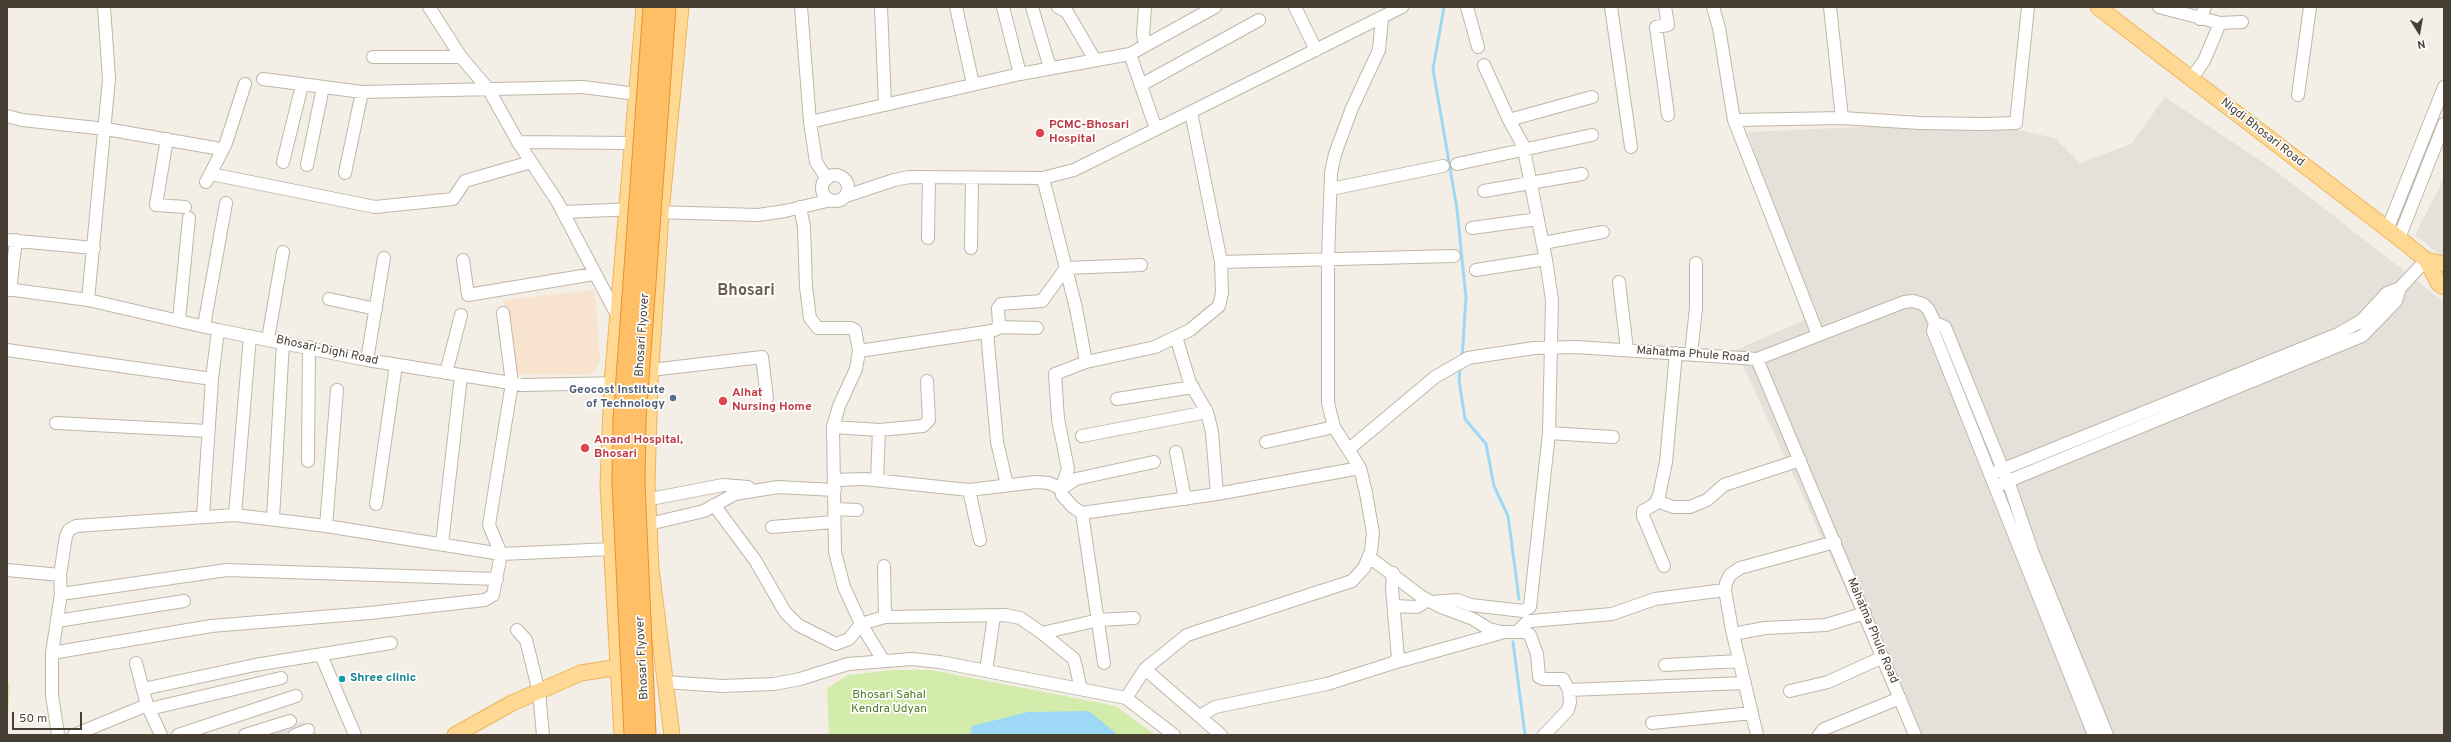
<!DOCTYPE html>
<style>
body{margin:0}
#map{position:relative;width:2451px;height:742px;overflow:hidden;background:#f4efe6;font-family:Overpass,sans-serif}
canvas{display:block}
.frame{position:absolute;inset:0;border:8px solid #473e34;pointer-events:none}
.north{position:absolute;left:2399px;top:12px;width:40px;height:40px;-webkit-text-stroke:3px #fff;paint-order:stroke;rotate:169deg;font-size:11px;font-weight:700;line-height:16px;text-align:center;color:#473e34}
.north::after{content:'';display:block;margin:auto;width:14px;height:18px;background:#473e34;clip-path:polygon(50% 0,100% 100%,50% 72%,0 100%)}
.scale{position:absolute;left:12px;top:712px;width:70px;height:18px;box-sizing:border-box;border:2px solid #473e34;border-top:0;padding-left:5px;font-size:12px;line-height:14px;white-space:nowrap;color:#473e34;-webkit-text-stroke:3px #fff;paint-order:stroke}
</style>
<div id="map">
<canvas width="2451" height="742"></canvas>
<div class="frame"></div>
<div class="north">N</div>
<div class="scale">50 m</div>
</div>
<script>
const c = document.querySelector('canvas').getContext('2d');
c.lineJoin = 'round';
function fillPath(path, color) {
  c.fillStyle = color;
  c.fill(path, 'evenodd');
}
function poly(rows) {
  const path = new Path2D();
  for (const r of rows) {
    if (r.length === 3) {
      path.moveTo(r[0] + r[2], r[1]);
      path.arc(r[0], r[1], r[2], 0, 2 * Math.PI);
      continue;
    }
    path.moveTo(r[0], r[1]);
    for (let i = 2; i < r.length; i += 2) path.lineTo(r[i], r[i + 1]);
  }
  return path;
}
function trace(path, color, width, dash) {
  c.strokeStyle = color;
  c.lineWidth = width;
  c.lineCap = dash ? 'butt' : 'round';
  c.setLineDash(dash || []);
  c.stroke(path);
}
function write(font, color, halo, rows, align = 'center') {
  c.font = font + ' Overpass,sans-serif';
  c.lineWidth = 3.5;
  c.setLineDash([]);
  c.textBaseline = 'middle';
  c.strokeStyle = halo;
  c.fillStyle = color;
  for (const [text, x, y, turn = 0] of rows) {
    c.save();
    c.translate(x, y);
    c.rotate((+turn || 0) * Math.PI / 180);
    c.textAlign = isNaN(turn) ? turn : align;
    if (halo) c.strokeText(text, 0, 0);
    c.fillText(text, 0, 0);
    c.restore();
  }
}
fillPath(poly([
 [595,290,600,361,595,371,590,375,509,374,504,300]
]), '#f8e3cf');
fillPath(poly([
 [2165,97,2276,171,2444,302,2444,735,1908,735,1875,654,1736,350,1804,320,1748,132,2012,120,2009,128,2055,138,2080,163,2131,144],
 [2444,178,2444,258,2415,235]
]), '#e6e0db');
fillPath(poly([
 [893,670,931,670,1116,706,1155,735,829,735,827,688,848,675],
 [7,682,10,684,7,735]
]), '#d4ecab');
fillPath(poly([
 [305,721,309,735,261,735]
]), '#e5e2de');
fillPath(poly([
 [1089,711,1118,735,970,735,972,726,1028,712]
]), '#9dd9f6');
trace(poly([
 [1444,7,1433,69,1457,209,1466,298,1462,358],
 [1460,367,1459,380,1465,419,1486,444,1494,486,1508,516,1519,599],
 [1513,642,1525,735]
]), '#9dd9f6', 3);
const minor = poly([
 [429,7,461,57,489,90,518,142,557,201,617,315],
 [801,7,810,122,816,162,827,179],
 [881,7,885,105],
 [956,7,973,84],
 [1003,7,1020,74],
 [1032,7,1050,68],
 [1058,7,1067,12,1095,60],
 [1145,7,1143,34,1145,46],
 [1295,7,1316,50],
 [1467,7,1478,47],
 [1611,7,1631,147],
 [1665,7,1668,25,1656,27,1668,115],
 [1713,7,1719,28,1734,120,1842,118,1920,123,1983,124,2016,123,2028,7],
 [1830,7,1842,118],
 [2159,7,2220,23,2242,22],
 [2200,19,2205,7],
 [1130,54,1156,129],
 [373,57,461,57],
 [263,79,362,92,583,87,636,94],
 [2191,79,2204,61,2220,23],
 [1141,85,1259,20],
 [2298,95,2310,7],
 [7,116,22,120,106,129,215,148,222,151,206,182],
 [1509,120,1592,97],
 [1734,120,1818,335],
 [810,122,1020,74,1130,54,1215,7],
 [167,139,156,205,185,207],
 [518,142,632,143],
 [222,151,226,143,245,84],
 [283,162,302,85],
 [1457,164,1592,135],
 [307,165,323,87],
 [345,173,362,92],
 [211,174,375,207,453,199,465,181,531,162],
 [835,188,13],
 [1043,178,1076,308,1086,362],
 [1331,189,1443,166],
 [1484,191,1582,174],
 [846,196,894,180,909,177,1043,178,1074,170,1402,7],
 [800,207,804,227,806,287,810,318,818,328,851,328,855,330,859,351,856,369,839,406,833,427,835,552,844,587,861,624,883,660],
 [563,212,635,209],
 [654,212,758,215,785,211,831,200],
 [1472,228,1538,219],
 [2387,230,2444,87],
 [928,238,929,177],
 [2399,238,2444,124],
 [7,240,94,248],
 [1543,243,1603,232],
 [971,248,972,178],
 [463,260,468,295,594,274],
 [1221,262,1454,256],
 [1476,270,1546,259],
 [1619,282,1627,350],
 [7,289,88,300,218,330,367,360,523,385,621,383],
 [10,290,16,240],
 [329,299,376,309],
 [88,300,109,79,104,7],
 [179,320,189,218],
 [1935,323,1945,327,2012,492,2032,551,2107,735],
 [204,326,226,203],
 [997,327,1037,328],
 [987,332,997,442,1007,485],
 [1176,337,1190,383,1207,412,1212,432,1217,494],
 [268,339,283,252],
 [7,350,212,379],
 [859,351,992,331,997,329,999,324,998,308,1001,304,1042,301,1066,268,1141,265],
 [1691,354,1696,308,1696,263],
 [1757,359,1915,735],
 [367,360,384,258],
 [651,370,762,357,767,398],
 [446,373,461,315],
 [1117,399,1193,387],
 [56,423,208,431],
 [833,427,879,430,923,426,929,420,927,381],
 [1549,433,1613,437],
 [1082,436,1207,412],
 [1266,442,1334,427],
 [1349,449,1435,377,1468,358,1534,348,1576,347,1757,359,1904,302,1913,301,1923,304,1928,309,1935,323,1933,331,2094,735],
 [1176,452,1185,499],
 [308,461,309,347],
 [1991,474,2338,334,2361,321,2387,293,2400,288],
 [835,480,864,479,969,490,1036,482,1049,483,1061,489,1062,495,1073,507,1082,513,1104,663],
 [877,480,879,430],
 [1996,486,2362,336,2396,301,2400,288,2426,260],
 [1061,489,1068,469,1058,419,1055,374,1086,362,1155,347,1190,330,1219,306,1222,293,1221,262,1191,112],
 [1061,489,1076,479,1154,462],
 [969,490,980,540],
 [640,501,723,485,748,487],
 [1657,501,1673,507,1690,507,1707,500,1724,485,1800,460],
 [376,504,396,365],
 [714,505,755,560,785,612,798,625,836,644,849,639,861,624,885,617,1005,615,1020,618,1042,633,1099,620,1134,618],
 [835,509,857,510],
 [1082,513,1217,494,1360,468],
 [235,515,250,336],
 [203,516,212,379,218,330],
 [273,519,283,342],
 [649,524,704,511,735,494,778,487,835,490],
 [326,526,337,390],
 [772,527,834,522],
 [442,544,461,376],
 [1369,557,1422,597,1441,607,1473,619,1489,629,1502,632,1525,632,1530,635,1537,654,1539,677,1543,679,1563,679,1569,690,1570,702,1568,710,1544,735],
 [884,566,885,617],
 [1664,566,1643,516,1643,511,1655,504,1659,496,1666,462,1676,353],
 [7,570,60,575],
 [61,594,227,570,497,579],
 [1432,602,1457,600,1471,605,1523,611,1530,607,1549,433,1552,300,1546,260,1523,145,1509,120,1484,65],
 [1394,606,1417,607,1428,600],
 [57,621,184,601],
 [517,630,526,640,539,692,543,735],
 [1517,632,1527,622,1532,621,1612,614,1655,599,1725,590],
 [1042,633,1074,659,1081,689],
 [1733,634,1765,628,1826,625,1865,613],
 [52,653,211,626,370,613,485,600,493,595,501,554,612,549],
 [321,655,355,735],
 [136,663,147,705,161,735],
 [1393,663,1501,633],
 [1665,665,1739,661],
 [1145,669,1221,735],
 [986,671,994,616],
 [665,682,722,686,774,684,800,679,848,664,912,659,940,662,1126,698,1174,735],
 [143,689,255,665,391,643],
 [1569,690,1745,683],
 [1790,691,1828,682,1883,657],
 [1126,698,1145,669,1187,635,1352,581,1364,568,1371,551,1373,533,1366,493,1360,468,1334,427,1328,403,1328,259,1331,173,1335,154,1352,108,1379,50,1382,18],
 [149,709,281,678],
 [1200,716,1215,707,1327,684,1393,663,1398,658,1392,589,1393,573],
 [1652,723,1752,713],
 [58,735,52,695,52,653,61,594,60,575,66,536,69,530,76,526,235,515,326,526,501,554,489,525,512,383,503,313],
 [74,735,147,705],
 [178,735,296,696],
 [245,735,290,721],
 [295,735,308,730],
 [1757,735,1732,630,1725,590,1726,583,1730,575,1740,568,1835,542],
 [1819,735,1824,729,1900,698]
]);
const major = poly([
 [2098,7,2399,238,2426,260,2439,284,2444,287],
 [2426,260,2444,264],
 [455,735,512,703,581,673,619,667],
 [622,735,608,486,612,383,644,7],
 [672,735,651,569,647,483,650,383,661,213,681,7]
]);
trace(minor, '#c0b6a8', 14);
trace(major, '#edb55b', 17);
trace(minor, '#fff', 12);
trace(major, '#ffd894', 15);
const highwayBridge = poly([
 [633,735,621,484,622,420,652,7],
 [647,735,636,483,637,420,667,7]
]);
trace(highwayBridge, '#e9932b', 19, []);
trace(highwayBridge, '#ffbf66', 17);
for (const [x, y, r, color] of [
 [1040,133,5,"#e0444e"],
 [673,398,4,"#5c6f8a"],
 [723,401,5,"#e0444e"],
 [585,448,5,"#e0444e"],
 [342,679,4,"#0f9aa8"]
]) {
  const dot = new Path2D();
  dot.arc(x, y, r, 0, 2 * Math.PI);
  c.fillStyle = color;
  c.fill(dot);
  trace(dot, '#fff', 1.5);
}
write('bold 12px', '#be3a42', '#fff', [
 ["PCMC-Bhosari",1049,126],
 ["Hospital",1049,140],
 ["Alhat",732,394],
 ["Nursing Home",732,408],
 ["Anand Hospital,",594,441],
 ["Bhosari",594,455]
], 'left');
write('12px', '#473e34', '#fff', [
 ["Nigdi Bhosari Road",2262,133,38],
 ["Bhosari Flyover",643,335,-86],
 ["Bhosari-Dighi Road",327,351,12],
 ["Mahatma Phule Road",1693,355,4],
 ["Mahatma Phule Road",1872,631,67],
 ["Bhosari Flyover",643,658,-93]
]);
write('bold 12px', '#4e5e75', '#fff', [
 ["Geocost Institute",665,391],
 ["of Technology",665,405]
], 'right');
write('bold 12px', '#0d838f', '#fff', [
 ["Shree clinic",350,679]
], 'left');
write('12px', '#4d7e23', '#fff', [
 ["Bhosari Sahal",889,696],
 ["Kendra Udyan",889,710]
]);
write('bold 16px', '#6b5b4b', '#fff', [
 ["Bhosari",746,292]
]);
</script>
